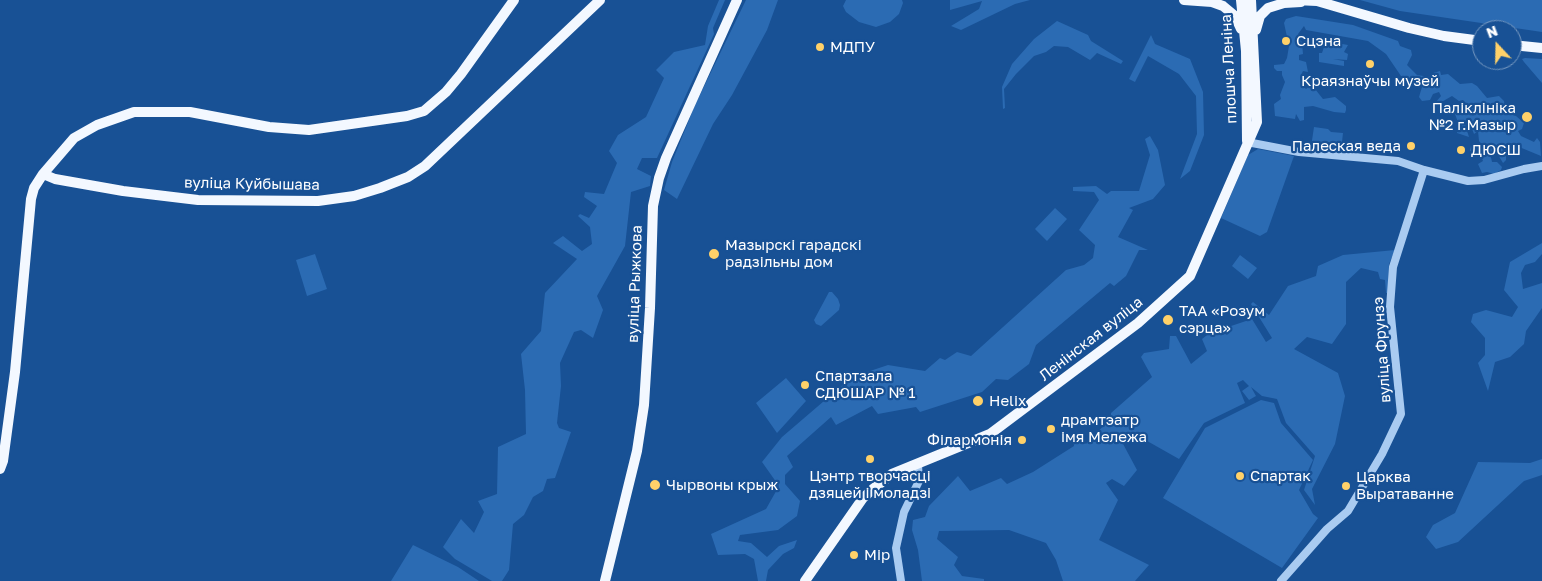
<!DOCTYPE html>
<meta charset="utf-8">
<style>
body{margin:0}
#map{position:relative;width:1542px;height:581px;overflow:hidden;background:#185195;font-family:"Golos Text",sans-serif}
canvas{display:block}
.north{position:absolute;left:1472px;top:20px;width:50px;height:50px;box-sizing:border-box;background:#185195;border:1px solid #7497bf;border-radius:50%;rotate:339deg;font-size:14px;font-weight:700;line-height:20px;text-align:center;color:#fff}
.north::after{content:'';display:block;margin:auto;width:18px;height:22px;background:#ffd169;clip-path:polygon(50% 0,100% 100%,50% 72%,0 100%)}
</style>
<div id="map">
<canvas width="1542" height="581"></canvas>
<div class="north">N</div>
</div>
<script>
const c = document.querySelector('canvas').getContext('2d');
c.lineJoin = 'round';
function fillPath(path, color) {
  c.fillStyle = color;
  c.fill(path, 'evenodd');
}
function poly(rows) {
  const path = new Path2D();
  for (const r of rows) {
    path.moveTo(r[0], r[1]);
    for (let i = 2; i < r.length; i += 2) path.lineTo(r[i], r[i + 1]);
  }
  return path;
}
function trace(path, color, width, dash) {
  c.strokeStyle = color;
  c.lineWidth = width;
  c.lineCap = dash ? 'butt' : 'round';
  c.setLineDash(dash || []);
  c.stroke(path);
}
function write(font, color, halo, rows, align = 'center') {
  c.font = font + ' "Golos Text",sans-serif';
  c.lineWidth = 4.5;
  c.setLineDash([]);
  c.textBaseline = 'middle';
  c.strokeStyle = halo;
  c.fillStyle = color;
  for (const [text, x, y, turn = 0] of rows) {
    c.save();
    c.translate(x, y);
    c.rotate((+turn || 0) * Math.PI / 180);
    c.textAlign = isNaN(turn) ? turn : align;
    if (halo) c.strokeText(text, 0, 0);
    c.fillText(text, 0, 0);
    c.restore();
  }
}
fillPath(poly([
 [719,0,725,0,713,28,714,34,657,158,642,158,637,169,651,176,650,186,631,192,625,246,597,296,603,310,593,338,581,330,574,332,560,363,561,386,557,423,559,428,571,432,555,478,547,479,543,491,533,497,524,515,513,524,509,570,502,581,492,581,455,559,443,547,461,519,474,533,484,512,478,501,497,494,498,447,526,434,525,390,521,354,541,331,545,293,577,259,553,243,563,236,582,251,592,244,590,227,578,216,580,214,589,218,597,206,584,197,585,192,604,194,617,163,609,151,618,135,646,117,664,78,656,70,674,52,705,45,708,26],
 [746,0,778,0,767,30,732,95,713,124,677,199,664,190,672,162,695,105],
 [846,0,902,0,903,3,899,14,890,22,876,27,859,22,846,12,843,6],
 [950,0,1030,0,1015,4,961,30,951,26,979,9,982,1,950,10],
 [1360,0,1542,0,1542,32,1400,11],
 [1296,16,1353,25,1398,41,1400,46,1411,50,1412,55,1407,65,1417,75,1430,77,1433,73,1440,71,1441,75,1448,74,1460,84,1472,83,1477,86,1487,98,1499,96,1504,101,1506,113,1516,116,1524,123,1522,129,1518,131,1521,136,1534,142,1537,138,1540,142,1541,156,1512,144,1506,148,1506,160,1503,163,1497,153,1490,153,1492,162,1497,162,1502,167,1501,170,1494,174,1487,172,1482,173,1478,164,1483,161,1480,154,1470,151,1471,146,1480,148,1482,145,1479,141,1478,131,1474,134,1469,121,1464,121,1469,137,1457,133,1459,125,1455,114,1463,108,1469,113,1472,110,1463,100,1459,101,1452,96,1438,104,1435,103,1441,96,1439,92,1433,94,1430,100,1422,101,1419,97,1422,87,1401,76,1386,54,1368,41,1306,30,1304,26,1298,34,1302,43,1303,54,1299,55,1299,60,1306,62,1308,72,1303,71,1300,77,1301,84,1306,89,1310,86,1313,91,1315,89,1323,99,1335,97,1346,106,1346,110,1345,113,1334,112,1313,106,1304,107,1304,120,1300,121,1296,114,1295,119,1275,116,1274,104,1281,99,1280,95,1285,82,1282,75,1282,71,1277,71,1274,68,1274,65,1284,64,1287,58,1289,46,1284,23,1286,19],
 [1057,21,1088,35,1091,41,1123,61,1121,64,1097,53,1090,60,1068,47,1054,46,1046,52,1034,56,1016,74,1004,89,1005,108,1003,109,1002,87,1012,64,1034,39],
 [1151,35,1155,44,1190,59,1203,92,1204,135,1190,171,1180,179,1197,134,1196,96,1179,74,1148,56,1135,82,1129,79],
 [1326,41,1348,45,1344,52,1348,54,1347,60,1333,59,1344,61,1344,66,1319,62,1319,53,1322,53],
 [1525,58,1542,59,1542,83,1524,62,1522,59],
 [1314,127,1328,129,1331,132,1343,133,1341,151,1311,147],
 [1150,136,1158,150,1165,185,1153,199,1129,208,1133,210,1118,237,1148,250,1139,250,1126,276,1114,286,1110,283,1036,345,1029,364,1008,380,996,379,982,392,920,412,916,407,878,414,872,406,836,425,831,417,787,456,793,467,785,475,785,484,800,501,797,516,778,530,740,535,738,541,751,543,767,557,779,546,797,540,794,548,783,554,768,570,766,581,758,581,754,559,745,554,718,555,711,534,766,509,779,486,762,462,782,437,852,377,888,365,925,371,940,358,945,360,957,352,971,356,1066,270,1084,265,1093,258,1095,245,1079,230,1099,200,1094,192,1073,191,1073,187,1096,186,1107,194,1111,191,1139,191,1150,155,1145,139],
 [1258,149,1294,156,1267,232,1260,236,1221,218,1248,155],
 [1055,208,1067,219,1047,241,1035,229],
 [1542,243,1542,254,1535,262,1525,265,1521,273,1523,289,1542,283,1542,308,1526,331,1524,344,1510,357,1495,362,1488,391,1478,363,1485,355,1485,338,1471,322,1473,314,1486,310,1512,317,1518,307,1504,290,1510,262],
 [1395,250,1389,264,1388,293,1386,293,1385,280,1380,279,1378,272,1361,268,1346,282,1346,324,1332,344,1307,337,1294,349,1338,373,1345,396,1335,444,1312,489,1315,505,1304,490,1315,456,1286,423,1277,399,1262,396,1251,387,1256,396,1249,400,1242,391,1249,386,1243,380,1237,383,1245,403,1204,423,1179,459,1133,433,1122,442,1137,470,1124,486,1112,479,1106,483,1118,500,1099,540,1149,565,1135,581,1063,581,1056,560,1046,543,1009,530,939,531,937,539,958,557,954,565,962,576,984,579,984,581,922,581,918,550,912,530,913,520,925,517,929,506,958,476,970,491,1001,478,1007,484,1033,472,1074,446,1073,432,1086,444,1111,418,1111,413,1152,377,1141,357,1144,353,1169,349,1170,336,1176,336,1191,364,1207,351,1202,339,1211,332,1219,334,1228,327,1252,319,1266,342,1272,338,1251,304,1253,302,1269,315,1288,286,1316,276,1318,266,1343,255],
 [315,254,327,289,307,296,296,260],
 [1240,255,1257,268,1248,279,1232,266],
 [829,292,832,292,838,299,840,305,839,310,821,326,816,324,814,320],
 [786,378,806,401,777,433,756,403],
 [1261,400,1274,403,1281,423,1313,460,1299,490,1313,514,1318,518,1282,568,1163,498,1205,428],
 [1542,459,1542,475,1524,481,1458,542,1436,549,1426,537,1433,525,1455,513,1478,462,1530,463],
 [413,545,458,567,479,581,391,581]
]), '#2b6bb3');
trace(poly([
 [1247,142,1299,152,1398,161,1424,170,1468,181,1484,180,1524,169,1542,166],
 [901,581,896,548,904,512,919,481,918,465],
 [1281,581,1327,529,1348,511,1382,454,1401,414,1390,307,1393,267,1424,170]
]), '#a9cbf1', 8);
trace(poly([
 [1184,0,1212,2,1223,6,1235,16,1241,29],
 [1241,0,1246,51,1247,141],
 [1295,0,1317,1,1409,28,1444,36,1482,41],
 [1256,30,1260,16,1268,8,1284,3,1301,2],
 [1512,45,1542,48],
 [43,174,55,179,123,191,198,200,318,201,354,196,380,188,408,177,425,166,600,0],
 [0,469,3,461,15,372,31,199,34,188,43,174,74,138,97,125,134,112,190,112,269,127,309,130,407,116,424,111,446,92,461,74,514,0],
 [605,581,637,451,644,405,650,308,653,206,659,178,666,158,737,0],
 [805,581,863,498,873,489,892,474,990,434,1138,323,1190,276,1257,122,1251,0]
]), '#f3f8ff', 10);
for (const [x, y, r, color] of [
 [1286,41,5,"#ffd169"],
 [820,47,5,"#ffd169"],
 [1370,64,5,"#ffd169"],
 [1527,117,6,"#ffd169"],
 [1411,146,5,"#ffd169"],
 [1461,150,5,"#ffd169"],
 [714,254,6,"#ffd169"],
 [1168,320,6,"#ffd169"],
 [805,385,5,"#ffd169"],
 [978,401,6,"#ffd169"],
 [1051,429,5,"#ffd169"],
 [1022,440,5,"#ffd169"],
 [870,459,5,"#ffd169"],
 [1240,476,5,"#ffd169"],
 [655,485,6,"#ffd169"],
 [1346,486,5,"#ffd169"],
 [854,555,5,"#ffd169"]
]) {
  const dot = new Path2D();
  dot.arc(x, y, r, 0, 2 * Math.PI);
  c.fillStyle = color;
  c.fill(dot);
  trace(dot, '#185195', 2);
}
write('15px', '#fff', '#185195', [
 ["Сцэна",1296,41],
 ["МДПУ",830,47],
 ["Краязнаўчы музей",1370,81,"center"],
 ["Паліклініка",1516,108,"right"],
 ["№2 г.Мазыр",1516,125,"right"],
 ["Палеская веда",1401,146,"right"],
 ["ДЮСШ",1471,150],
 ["Мазырскі гарадскі",725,245],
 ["радзільны дом",725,262],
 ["ТАА «Розум",1179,311],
 ["сэрца»",1179,328],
 ["Спартзала",815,376],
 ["СДЮШАР № 1",815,393],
 ["Helix",989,401],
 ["драмтэатр",1061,420],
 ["імя Мележа",1061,437],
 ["Філармонія",1012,440,"right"],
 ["Цэнтр творчасці",870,476,"center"],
 ["дзяцей і моладзі",870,493,"center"],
 ["Спартак",1250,476],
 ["Царква",1356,477],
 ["Выратаванне",1356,494],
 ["Чырвоны крыж",666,485],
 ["Мір",864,555]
], 'left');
write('15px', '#fff', '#185195', [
 ["плошча Леніна",1229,69,-93],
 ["вуліца Куйбышава",252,184,1],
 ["вуліца Рыжкова",635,284,-88],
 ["Ленінская вуліца",1091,339,-38],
 ["вуліца Фрунзэ",1382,350,-94]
]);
</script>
